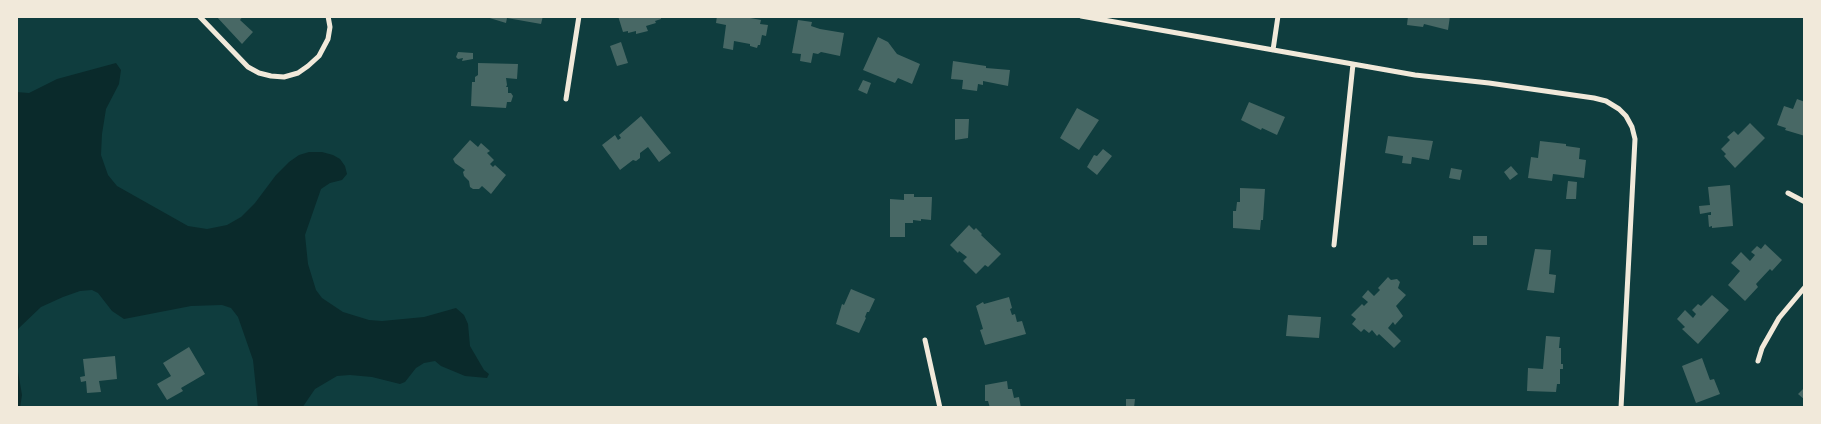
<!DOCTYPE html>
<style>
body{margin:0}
#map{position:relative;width:1821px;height:424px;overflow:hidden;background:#0f3d3e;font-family:Commissioner,sans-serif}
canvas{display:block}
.frame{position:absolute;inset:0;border:18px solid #f1e9da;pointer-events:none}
</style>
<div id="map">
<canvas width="1821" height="424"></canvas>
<div class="frame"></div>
</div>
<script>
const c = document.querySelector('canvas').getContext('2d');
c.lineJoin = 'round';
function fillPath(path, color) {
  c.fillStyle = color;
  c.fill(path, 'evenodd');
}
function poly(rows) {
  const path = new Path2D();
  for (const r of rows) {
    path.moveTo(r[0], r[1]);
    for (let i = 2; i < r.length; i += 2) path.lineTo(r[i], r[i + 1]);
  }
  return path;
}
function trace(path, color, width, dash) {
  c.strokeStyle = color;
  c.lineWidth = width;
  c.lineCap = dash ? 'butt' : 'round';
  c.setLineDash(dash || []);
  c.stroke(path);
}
fillPath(poly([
 [116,63,121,70,119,84,106,109,102,134,101,155,108,175,117,186,188,226,207,229,227,225,241,217,255,203,276,175,289,162,299,155,309,152,322,152,333,155,340,159,345,166,347,174,342,180,330,183,321,189,305,235,308,264,316,290,322,298,343,312,369,320,382,321,424,317,456,308,464,315,468,324,470,346,484,370,489,374,487,378,465,376,441,366,435,361,424,363,416,368,405,382,400,384,372,377,350,375,337,376,315,389,302,408,258,408,253,360,238,317,231,308,222,305,191,306,124,319,112,311,98,293,92,290,80,291,63,297,41,307,19,328,16,335,16,92,29,93,57,79],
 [16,360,22,395,20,408,16,408]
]), '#0a2a2b');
fillPath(poly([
 [216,16,243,16,240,20,253,32,242,44],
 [483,16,543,16,541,24,507,18,506,23],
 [618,16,661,16,661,19,655,21,656,23,646,26,648,31,636,34,636,31,628,33,628,31,623,32],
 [717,16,740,16,761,20,760,24,768,25,766,36,762,35,760,45,758,45,757,48,750,46,750,44,734,41,733,50,723,48,726,25,716,23],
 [1408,16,1450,16,1448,30,1424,24,1423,27,1407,25],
 [798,20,812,22,811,26,820,29,844,33,840,56,821,52,818,54,813,53,811,63,800,61,801,54,792,53],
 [878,37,888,42,897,54,920,64,912,84,898,78,895,83,863,70],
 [621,42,628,63,617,66,610,46],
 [458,52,473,53,473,59,462,61,463,58,458,59,456,57],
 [953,61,986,66,986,68,1010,70,1008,86,983,81,983,85,978,84,977,91,962,89,963,80,951,79],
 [478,63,518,64,517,79,506,78,507,85,506,87,508,87,508,93,511,93,513,96,511,102,507,102,506,108,471,106,472,82,475,82,475,77,478,75],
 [863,80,871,83,867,94,858,90],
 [1797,99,1805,102,1805,136,1785,130,1786,128,1777,125,1784,106,1793,109],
 [1249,102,1285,117,1277,135,1262,128,1261,130,1241,120],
 [1077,108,1099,120,1079,150,1060,138],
 [641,116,671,153,659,162,648,147,640,153,640,158,636,161,633,160,620,170,602,145,615,135,618,140,621,138,619,135],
 [955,119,969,119,968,138,955,140],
 [1750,123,1765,138,1735,168,1724,156,1726,154,1721,149,1730,140,1727,137,1734,131,1738,135],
 [1388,136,1433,141,1429,160,1412,157,1411,164,1402,163,1403,156,1385,153],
 [470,140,478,147,481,143,490,151,487,153,494,160,490,164,493,167,495,165,506,175,491,194,482,186,479,189,473,189,470,187,469,181,464,176,463,172,465,170,455,163,453,159],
 [1540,141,1566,144,1566,146,1580,148,1579,159,1586,160,1584,178,1553,174,1552,181,1528,178,1531,157,1538,158],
 [1103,149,1112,156,1097,175,1087,167,1094,155,1097,156],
 [1511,166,1518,174,1510,180,1504,172],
 [1451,168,1462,170,1460,180,1449,178],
 [1568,181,1577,182,1576,199,1566,199],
 [1730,185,1733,226,1712,228,1712,226,1709,227,1708,215,1711,215,1711,212,1700,214,1699,206,1710,205,1708,187],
 [1240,188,1265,189,1263,220,1261,220,1260,230,1233,228,1233,211,1236,211,1237,202,1240,202],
 [904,194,914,194,914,197,932,197,931,220,921,219,921,221,913,220,913,223,905,223,905,237,890,237,890,199,904,200],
 [969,225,974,230,976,228,982,234,981,235,1001,254,988,267,985,265,976,274,963,261,967,257,959,251,958,253,950,245],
 [1473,236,1487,236,1487,245,1473,245],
 [1765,244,1782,260,1772,271,1770,269,1756,284,1758,287,1745,301,1728,285,1740,271,1731,263,1741,252,1750,261,1755,255,1751,252,1757,246,1761,249],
 [1535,249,1551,250,1549,274,1556,275,1554,293,1527,290],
 [1388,277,1391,280,1397,279,1400,282,1398,288,1406,295,1396,306,1403,316,1395,325,1393,322,1388,328,1401,341,1394,348,1379,334,1377,336,1372,330,1369,333,1364,329,1361,332,1352,324,1356,319,1351,315,1362,304,1364,306,1368,302,1362,297,1368,290,1374,296,1380,290,1378,288],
 [851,289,875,299,869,312,867,312,865,317,866,318,859,333,836,324,842,304,844,305],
 [1712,295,1729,310,1698,344,1682,329,1685,327,1677,319,1685,310,1693,318,1696,314,1692,310,1698,304,1701,306],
 [1009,297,1012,308,1010,309,1012,315,1015,314,1017,322,1022,321,1026,334,985,345,980,330,983,329,976,306,983,302,984,304],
 [1288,315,1321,317,1319,338,1286,336],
 [1546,336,1560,337,1559,348,1561,348,1561,364,1563,364,1563,369,1560,369,1560,384,1557,384,1556,392,1527,391,1528,368,1543,369],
 [189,347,205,374,181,388,183,391,167,400,157,384,171,376,163,363],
 [115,356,117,379,99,381,101,392,87,393,86,381,81,382,80,377,85,376,83,359],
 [1702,358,1710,380,1714,379,1720,394,1696,403,1682,366],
 [1007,381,1008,389,1012,389,1014,398,1019,397,1021,408,990,408,988,401,985,401,985,385],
 [1805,387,1805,400,1798,394],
 [1126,399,1135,399,1134,408,1126,408]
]), '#486865');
trace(poly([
 [199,16,248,67,259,73,271,76,284,77,298,73,308,66,319,56,328,39,330,27,328,16],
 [1081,16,1415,75,1489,83,1594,98,1606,101,1619,109,1626,116,1632,127,1635,139,1621,408],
 [1273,50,1278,16],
 [566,99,579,16],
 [1788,193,1805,202],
 [1334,245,1353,64],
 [925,340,940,408],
 [1758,361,1762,348,1779,318,1805,287]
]), '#f1e9da', 5);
</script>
